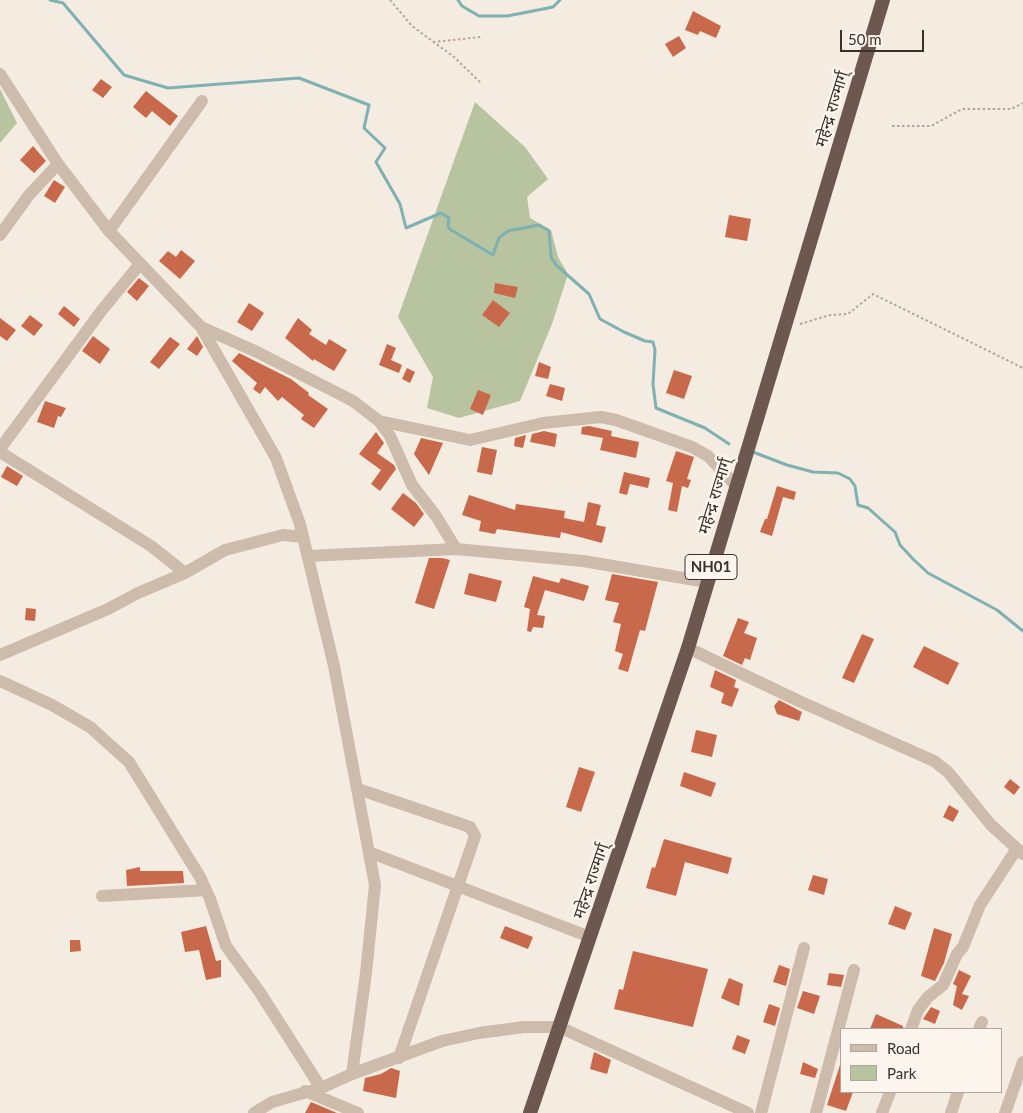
<!DOCTYPE html>
<meta charset="utf-8">
<style>
body{margin:0}
#map{position:relative;width:1023px;height:1113px;overflow:hidden;background:#f4ebe1;font-family:Lato,sans-serif}
canvas{display:block}
.legend{position:absolute;left:840px;top:1028px;width:162px;height:65px;box-sizing:border-box;background:#fbf5ee;border:1px solid #aea6a0;margin:0;padding:6px 9px;list-style:none;font-size:15px;color:#3b302b}
.legend li{display:flex;align-items:center;gap:10px;height:25px}
.legend b{width:25px;border:1px solid #aea6a0}
.scale{position:absolute;left:840px;top:30px;width:84px;height:22px;box-sizing:border-box;border:2px solid #3b302b;border-top:0;padding-left:6px;font-size:15px;line-height:18px;white-space:nowrap;color:#3b302b;-webkit-text-stroke:4px #fbf5ee;paint-order:stroke}
</style>
<div id="map">
<canvas width="1023" height="1113"></canvas>
<ul class="legend">
<li><b style="height:6px;background:#cdbbac"></b>Road</li>
<li><b style="height:14px;background:#b8c4a0"></b>Park</li>
</ul>
<div class="scale">50 m</div>
</div>
<script>
const c = document.querySelector('canvas').getContext('2d');
c.lineJoin = 'round';
function fillPath(path, color) {
  c.fillStyle = color;
  c.fill(path, 'evenodd');
}
function poly(rows) {
  const path = new Path2D();
  for (const r of rows) {
    path.moveTo(r[0], r[1]);
    for (let i = 2; i < r.length; i += 2) path.lineTo(r[i], r[i + 1]);
  }
  return path;
}
function trace(path, color, width, dash) {
  c.strokeStyle = color;
  c.lineWidth = width;
  c.lineCap = dash ? 'butt' : 'round';
  c.setLineDash(dash || []);
  c.stroke(path);
}
function write(font, color, halo, rows, align = 'center') {
  c.font = font + ' Lato,"Noto Sans Devanagari",sans-serif';
  c.lineWidth = 5;
  c.setLineDash([]);
  c.textBaseline = 'middle';
  c.strokeStyle = halo;
  c.fillStyle = color;
  for (const [text, x, y, turn = 0] of rows) {
    c.save();
    c.translate(x, y);
    c.rotate((+turn || 0) * Math.PI / 180);
    c.textAlign = isNaN(turn) ? turn : align;
    if (halo) c.strokeText(text, 0, 0);
    c.fillText(text, 0, 0);
    c.restore();
  }
}
fillPath(poly([
 [0,89,17,123,0,143],
 [475,102,525,147,548,179,527,197,530,218,551,230,558,257,568,274,552,324,520,401,459,418,427,408,433,377,398,317]
]), '#b8c4a0');
trace(poly([
 [50,0,63,3,124,75,168,88,299,78,369,105,364,128,385,148,376,162,400,204,406,228,441,213,449,218,448,227,451,230,493,255,499,238,508,231,539,225,549,231,551,257,556,265,589,294,600,319,624,332,645,341,653,342,655,350,653,384,656,408,705,428,729,444],
 [458,0,462,6,479,16,507,16,533,11,553,7,560,0],
 [753,452,787,465,813,472,838,473,850,479,855,486,858,505,868,508,895,532,900,545,914,560,928,573,997,610,1023,631]
]), '#7fb0b2', 3);
fillPath(poly([
 [693,11,721,26,716,38,700,31,698,35,685,30],
 [679,36,686,48,673,57,665,44],
 [101,79,112,87,103,98,92,90],
 [146,91,178,116,170,126,152,111,146,118,133,107],
 [33,146,46,161,34,173,20,160],
 [54,180,65,187,55,203,44,196],
 [729,215,751,219,747,241,725,237],
 [181,250,195,261,180,279,159,261,168,251,176,257],
 [139,278,149,286,137,301,127,292],
 [495,283,518,287,515,298,494,293],
 [493,300,510,313,499,327,482,315],
 [249,303,264,313,252,331,237,322],
 [64,306,80,319,74,327,58,314],
 [30,315,43,325,34,336,21,326],
 [0,318,16,330,7,341,0,336],
 [298,318,312,330,309,334,326,345,329,339,347,350,334,371,314,359,313,361,285,338],
 [93,336,110,349,100,364,82,351],
 [197,336,203,347,197,356,187,349],
 [170,337,180,344,159,369,150,362],
 [387,344,396,348,391,360,402,365,399,373,379,365],
 [239,353,291,379,309,393,308,395,328,409,314,428,301,419,304,415,282,397,278,401,265,387,260,394,253,389,257,383,232,361],
 [539,362,551,367,548,379,535,376],
 [407,368,415,372,410,383,402,379],
 [674,370,692,376,684,399,666,393],
 [550,384,565,388,562,401,546,396],
 [478,390,491,395,483,415,470,409],
 [45,401,66,408,61,417,58,416,54,428,37,422],
 [589,426,612,431,611,436,639,442,636,458,600,450,603,438,581,434,582,427],
 [544,431,557,434,555,447,530,442,532,434],
 [376,432,384,443,377,453,394,465,396,469,380,491,371,484,381,470,359,454],
 [526,435,523,448,514,446,515,438],
 [421,438,443,443,429,475,414,454],
 [482,447,497,450,492,475,477,472],
 [676,451,694,457,687,479,691,480,688,488,682,486,677,512,668,510,673,483,666,481],
 [7,466,23,476,17,486,1,477],
 [624,472,650,478,648,488,630,484,627,495,619,493],
 [777,486,796,492,794,500,783,497,772,536,760,532,765,519,767,519],
 [403,493,416,503,424,514,414,527,391,509],
 [469,495,515,510,516,504,565,511,564,518,584,522,588,502,601,505,596,525,606,527,602,543,561,532,560,538,497,529,495,534,479,531,481,521,462,515],
 [429,558,442,558,450,560,434,609,415,603],
 [469,573,502,581,496,602,464,594],
 [612,574,658,582,645,631,640,630,628,672,618,669,623,654,615,651,621,624,613,622,619,603,605,600],
 [533,576,559,583,561,578,589,586,584,601,545,590,537,615,545,616,543,628,533,627,531,632,527,631,530,609,524,607],
 [26,608,36,609,35,621,25,620],
 [738,618,749,622,744,633,757,638,750,660,745,658,742,665,723,656],
 [862,634,874,639,854,683,842,678],
 [924,646,959,663,948,685,913,667],
 [715,670,736,680,734,687,739,689,732,707,721,703,724,693,710,687],
 [779,700,802,712,799,721,777,714,774,706],
 [696,730,717,735,712,757,691,752],
 [579,767,595,772,581,812,566,807],
 [684,772,716,783,711,797,680,786],
 [1010,779,1020,787,1014,795,1004,787],
 [949,805,959,811,953,822,943,817],
 [664,839,732,858,728,874,685,862,676,896,646,888,652,867,655,868],
 [140,867,140,871,183,871,184,883,127,886,126,870],
 [813,875,828,879,824,895,808,890],
 [895,906,912,913,905,930,888,924],
 [206,926,216,961,221,960,221,977,206,980,199,950,185,952,181,932],
 [505,926,533,937,528,949,500,938],
 [934,928,952,934,944,963,935,981,921,976],
 [70,940,80,940,81,951,70,952],
 [633,951,708,969,693,1027,614,1009,619,989,623,990],
 [779,965,790,969,786,986,773,982],
 [959,970,971,976,962,994,969,996,962,1010,953,1005,957,986,953,984],
 [829,973,844,975,841,987,827,985],
 [729,978,743,984,739,1006,721,998],
 [803,991,820,996,814,1014,797,1008],
 [769,1004,780,1008,775,1026,763,1022],
 [931,1007,940,1011,935,1024,923,1019],
 [876,1014,903,1026,903,1029,870,1029],
 [737,1035,750,1040,745,1054,732,1049],
 [594,1052,611,1060,607,1074,590,1069],
 [803,1062,818,1069,815,1078,800,1074],
 [840,1065,842,1092,853,1092,846,1111,827,1105],
 [391,1068,400,1071,396,1098,363,1091,365,1078,381,1074],
 [311,1102,337,1113,305,1113]
]), '#c8694b');
trace(poly([
 [390,0,412,26,454,57,481,83],
 [433,42,481,37],
 [892,126,931,126,962,109,1011,109,1023,103],
 [800,324,830,315,848,314,873,294,1023,368]
]), '#b9a596', 2, [2.5, 2.5]);
trace(poly([
 [0,74,58,164,109,231,201,327,257,352,353,401,379,421,390,436,412,485,436,516,456,549,583,561,707,582],
 [109,231,202,101],
 [0,235,29,195,58,164],
 [201,327,276,458,300,524,334,666,375,885,366,973,352,1074],
 [379,421,470,440,543,423,601,417,616,420,692,447,708,456,736,486],
 [0,449,102,310,139,265],
 [0,452,151,546,185,573],
 [308,556,456,549],
 [688,648,801,702,934,761,948,772,991,825,1023,854],
 [0,655,108,609,138,593,185,573,225,550,283,535,303,537],
 [0,681,52,705,90,727,129,762,200,877,210,899,226,946,259,991,321,1088],
 [358,789,470,827,475,836,399,1058],
 [369,852,590,937],
 [102,896,206,890],
 [911,1029,918,1010,928,997,943,985,957,954,963,947,980,905,1016,850],
 [979,1029,982,1022],
 [305,1091,358,1113],
 [254,1113,272,1102,321,1088,352,1074,442,1041,479,1033,524,1027,559,1027,748,1113],
 [761,1113,804,948],
 [816,1113,854,970],
 [882,1113,890,1092],
 [951,1113,958,1092],
 [1005,1113,1023,1062]
]), '#cdbbac', 12);
trace(poly([
 [530,1113,688,648,883,0]
]), '#6c584f', 14);
for (const [x, y, w] of [
 [711,567,52]
]) {
  const box = new Path2D();
  box.roundRect(x - w / 2, y - 12.5, w, 25, 4);
  c.fillStyle = '#fbf5ee';
  c.fill(box);
  trace(box, '#3b302b', 1);
}
write('bold 15px', '#3b302b', null, [
 ["NH01",711,567]
]);
write('16px', '#3b302b', '#fbf5ee', [
 ["महेन्द्र राज्मार्ग्",832,109,-73],
 ["महेन्द्र राज्मार्ग्",715,496,-73],
 ["महेन्द्र राज्मार्ग्",591,881,-71]
]);
</script>
